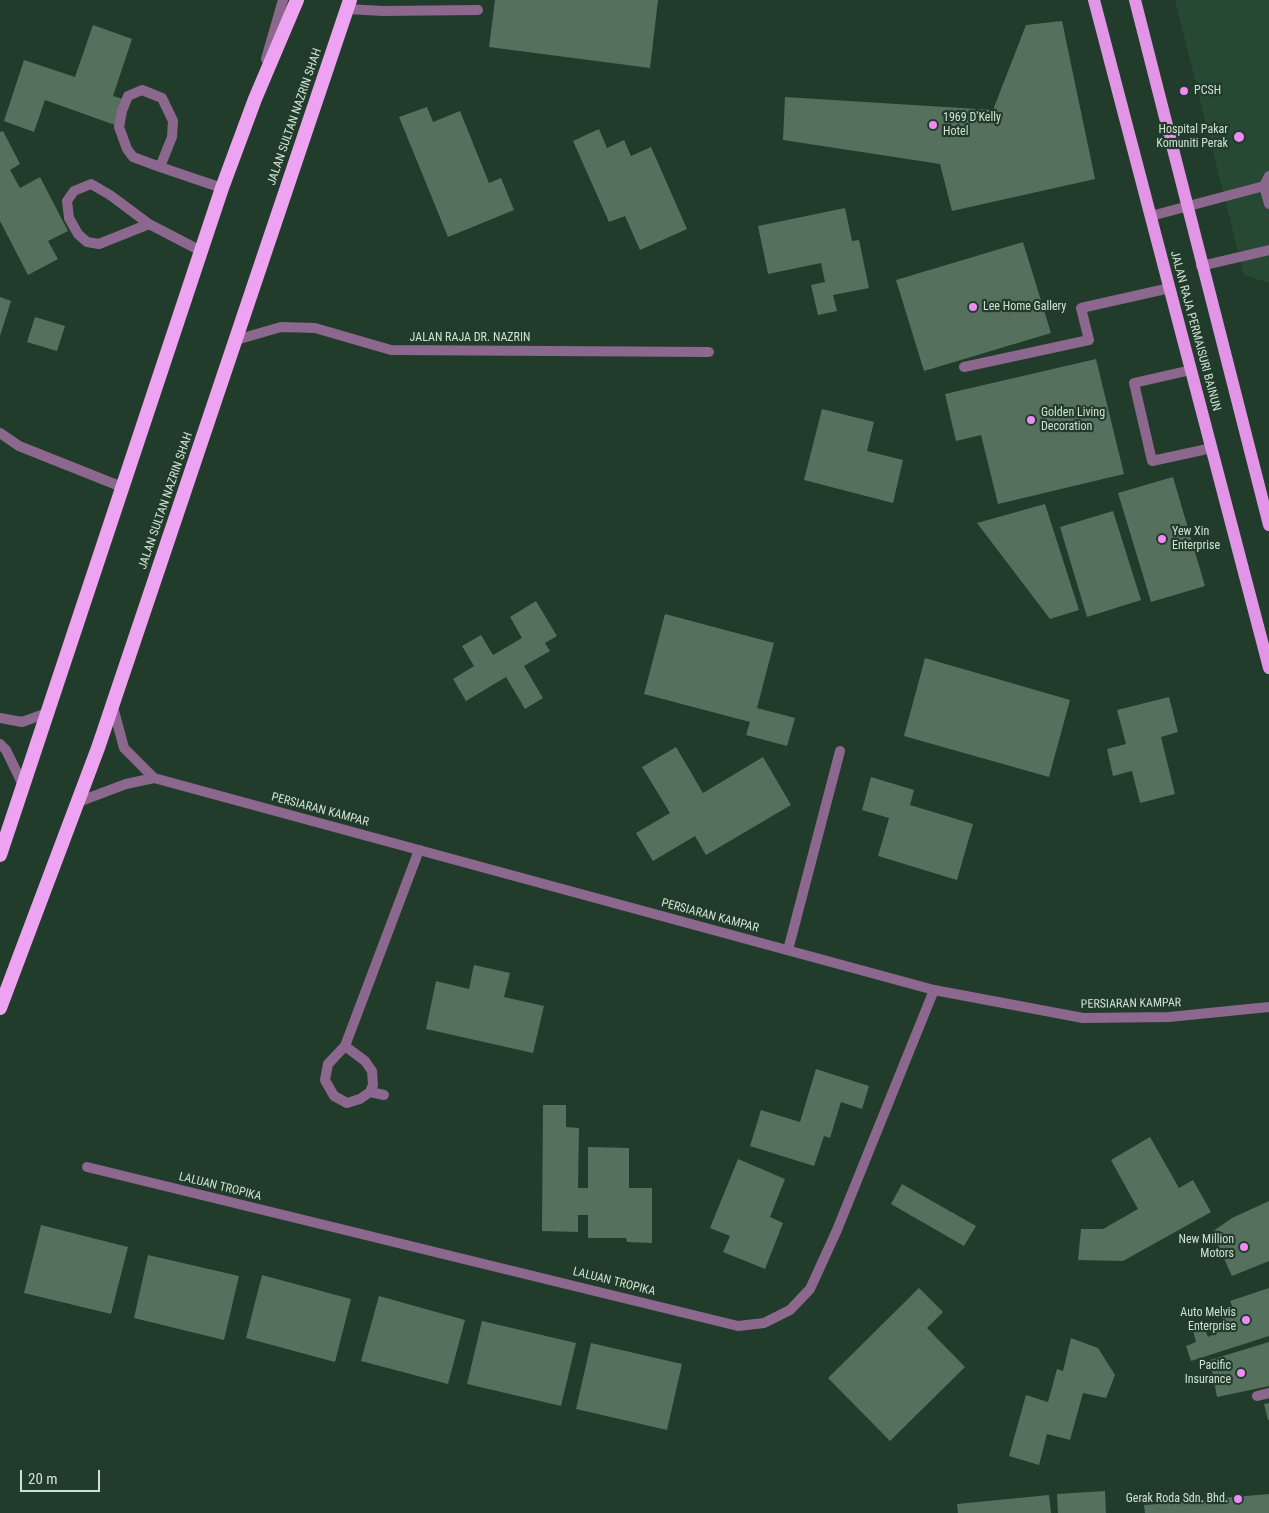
<!DOCTYPE html>
<style>
body{margin:0}
#map{position:relative;width:1269px;height:1513px;overflow:hidden;background:#213c2a;font-family:"Roboto Condensed",sans-serif}
canvas{display:block}
.scale{position:absolute;left:20px;top:1470px;width:80px;height:22px;box-sizing:border-box;border:2px solid #d0e0d4;border-top:0;padding-left:6px;font-size:15px;line-height:18px;white-space:nowrap;color:#d0e0d4;-webkit-text-stroke:4px #213c2a;paint-order:stroke}
</style>
<div id="map">
<canvas width="1269" height="1513"></canvas>
<div class="scale">20 m</div>
</div>
<script>
const c = document.querySelector('canvas').getContext('2d');
c.lineJoin = 'round';
function fillPath(path, color) {
  c.fillStyle = color;
  c.fill(path, 'evenodd');
}
function poly(rows) {
  const path = new Path2D();
  for (const r of rows) {
    path.moveTo(r[0], r[1]);
    for (let i = 2; i < r.length; i += 2) path.lineTo(r[i], r[i + 1]);
  }
  return path;
}
function trace(path, color, width, dash) {
  c.strokeStyle = color;
  c.lineWidth = width;
  c.lineCap = dash ? 'butt' : 'round';
  c.setLineDash(dash || []);
  c.stroke(path);
}
function write(font, color, halo, rows, align = 'center') {
  c.font = font + ' "Roboto Condensed",sans-serif';
  c.lineWidth = 4.5;
  c.setLineDash([]);
  c.textBaseline = 'middle';
  c.strokeStyle = halo;
  c.fillStyle = color;
  for (const [text, x, y, turn = 0] of rows) {
    c.save();
    c.translate(x, y);
    c.rotate((+turn || 0) * Math.PI / 180);
    c.textAlign = isNaN(turn) ? turn : align;
    if (halo) c.strokeText(text, 0, 0);
    c.fillText(text, 0, 0);
    c.restore();
  }
}
fillPath(poly([
 [1175,0,1269,0,1269,283,1244,275]
]), '#274832');
fillPath(poly([
 [495,0,658,0,650,68,489,47],
 [1062,21,1095,179,952,211,940,164,783,140,785,97,993,110,1026,25],
 [93,25,132,39,113,96,123,99,115,125,45,100,34,132,4,121,24,60,75,77],
 [427,107,433,122,460,111,489,183,501,178,514,210,448,237,399,117],
 [599,129,607,148,624,140,631,156,651,147,687,229,640,250,625,216,609,222,573,141],
 [3,131,20,164,10,170,20,188,40,177,68,231,48,241,58,259,28,275,0,221,0,132],
 [845,208,852,241,859,240,869,288,833,295,837,311,818,315,811,285,825,282,821,263,768,274,758,226],
 [1023,242,1051,333,924,371,896,280],
 [0,297,11,301,0,336],
 [35,317,65,326,57,351,27,342],
 [1096,359,1124,474,998,504,981,435,956,441,945,394],
 [822,409,874,422,867,451,903,460,893,503,804,480],
 [1173,477,1205,586,1151,602,1118,493],
 [1045,504,1079,610,1050,619,977,523],
 [1113,511,1141,600,1087,617,1060,527],
 [536,601,557,636,545,643,550,651,524,666,543,698,525,709,506,677,466,701,453,679,474,666,462,646,481,635,493,655,522,638,510,617],
 [665,614,774,643,757,708,795,718,787,746,746,735,750,722,644,694],
 [925,658,1070,700,1049,777,904,736],
 [1169,697,1178,732,1161,737,1175,794,1140,803,1132,771,1113,776,1107,749,1126,744,1117,710],
 [676,747,703,793,763,757,791,805,706,855,695,836,653,861,636,833,670,813,642,767],
 [871,777,914,790,910,805,973,824,957,880,878,856,889,818,862,810],
 [474,965,510,973,504,997,544,1006,533,1053,426,1029,436,981,469,989],
 [816,1069,869,1086,862,1109,841,1102,830,1138,824,1136,814,1166,750,1146,761,1110,800,1122],
 [543,1105,566,1105,566,1127,579,1128,578,1188,588,1188,588,1147,629,1148,629,1188,652,1188,652,1243,627,1242,626,1238,588,1238,588,1215,578,1215,578,1232,542,1231],
 [1150,1137,1179,1188,1193,1180,1211,1212,1123,1261,1078,1260,1081,1229,1103,1229,1138,1209,1111,1160],
 [738,1159,785,1179,770,1217,783,1223,765,1269,723,1252,730,1236,710,1228],
 [902,1184,976,1226,964,1246,891,1204],
 [1269,1201,1269,1261,1232,1276,1212,1232,1232,1218],
 [41,1225,128,1247,111,1314,24,1293],
 [148,1255,239,1276,224,1340,134,1318],
 [262,1275,351,1299,335,1362,246,1338],
 [919,1288,943,1312,927,1328,965,1367,890,1441,828,1378],
 [1269,1288,1269,1336,1191,1361,1186,1346,1196,1342,1193,1331,1203,1326,1208,1337,1225,1329,1221,1313,1233,1308,1230,1301],
 [379,1296,465,1320,448,1384,361,1361],
 [482,1321,576,1343,561,1406,467,1384],
 [1071,1338,1098,1348,1115,1375,1106,1398,1083,1393,1070,1440,1047,1434,1039,1465,1009,1456,1026,1395,1048,1402,1057,1369,1063,1371],
 [1269,1342,1269,1386,1217,1397,1210,1360],
 [591,1343,682,1364,667,1430,576,1409],
 [1269,1403,1269,1420,1268,1420,1264,1404],
 [1105,1491,1106,1513,1058,1513,1057,1494],
 [1269,1494,1269,1513,1145,1513,1144,1505],
 [1049,1495,1051,1513,958,1513,957,1504]
]), '#55715d');
trace(poly([
 [347,9,383,11,478,10],
 [160,167,172,137,173,121,162,98,142,90,128,96,122,111,119,127,127,149,133,157,160,167,222,188],
 [1269,176,1264,186,1269,204],
 [1151,216,1264,186],
 [149,224,99,244,87,242,78,234,69,218,67,201,74,191,91,184,110,195,149,224,201,251],
 [1201,266,1269,250],
 [964,367,1089,340,1081,308,1170,288],
 [1191,370,1134,383,1152,461,1212,448],
 [0,433,19,446,122,487],
 [345,1046,365,1061,372,1071,373,1085,370,1092,360,1099,347,1103,334,1096,325,1080,328,1064,345,1046,419,850],
 [370,1092,384,1095],
 [1257,1396,1269,1393]
]), '#8c678e', 10);
trace(poly([
 [236,340,281,327,315,328,391,350,709,352],
 [788,950,840,751],
 [87,1167,738,1326,764,1323,790,1310,810,1289,837,1230,934,990]
]), '#8c678e', 10);
trace(poly([
 [266,59,283,0],
 [113,707,124,748,154,778],
 [0,718,22,722,47,713],
 [0,744,6,750,23,785],
 [78,802,126,784,154,778,934,990,1083,1018,1169,1017,1269,1007]
]), '#8c678e', 10);
trace(poly([
 [1094,0,1269,668],
 [1135,0,1269,525]
]), '#e295e7', 12);
trace(poly([
 [0,855,222,188,255,99,297,0],
 [0,1008,98,748,350,0]
]), '#eea2f2', 14);
for (const [x, y, r, color] of [
 [1184,91,5,"#ef8bf6"],
 [933,125,5,"#ef8bf6"],
 [1239,137,6,"#ef8bf6"],
 [973,307,5,"#ef8bf6"],
 [1031,420,5,"#ef8bf6"],
 [1162,539,5,"#ef8bf6"],
 [1244,1247,5,"#ef8bf6"],
 [1246,1320,5,"#ef8bf6"],
 [1241,1373,5,"#ef8bf6"],
 [1238,1499,5,"#ef8bf6"]
]) {
  const dot = new Path2D();
  dot.arc(x, y, r, 0, 2 * Math.PI);
  c.fillStyle = color;
  c.fill(dot);
  trace(dot, '#213c2a', 2);
}
write('12px', '#d0e0d4', '#213c2a', [
 ["PCSH",1194,91],
 ["1969 D'Kelly",943,118],
 ["Hotel",943,132],
 ["Hospital Pakar",1228,130,"right"],
 ["Komuniti Perak",1228,144,"right"],
 ["Lee Home Gallery",983,307],
 ["Golden Living",1041,413],
 ["Decoration",1041,427],
 ["Yew Xin",1172,532],
 ["Enterprise",1172,546],
 ["New Million",1234,1240,"right"],
 ["Motors",1234,1254,"right"],
 ["Auto Melvis",1236,1313,"right"],
 ["Enterprise",1236,1327,"right"],
 ["Pacific",1231,1366,"right"],
 ["Insurance",1231,1380,"right"],
 ["Gerak Roda Sdn. Bhd.",1228,1499,"right"]
], 'left');
write('12px', '#d0e0d4', '#213c2a', [
 ["JALAN SULTAN NAZRIN SHAH",295,117,-71],
 ["JALAN RAJA PERMAISURI BAINUN",1195,331,75],
 ["JALAN RAJA DR. NAZRIN",470,338],
 ["JALAN SULTAN NAZRIN SHAH",166,501,-71],
 ["PERSIARAN KAMPAR",320,810,15],
 ["PERSIARAN KAMPAR",710,916,15],
 ["PERSIARAN KAMPAR",1131,1004,-1],
 ["LALUAN TROPIKA",220,1187,14],
 ["LALUAN TROPIKA",614,1282,14]
]);
</script>
